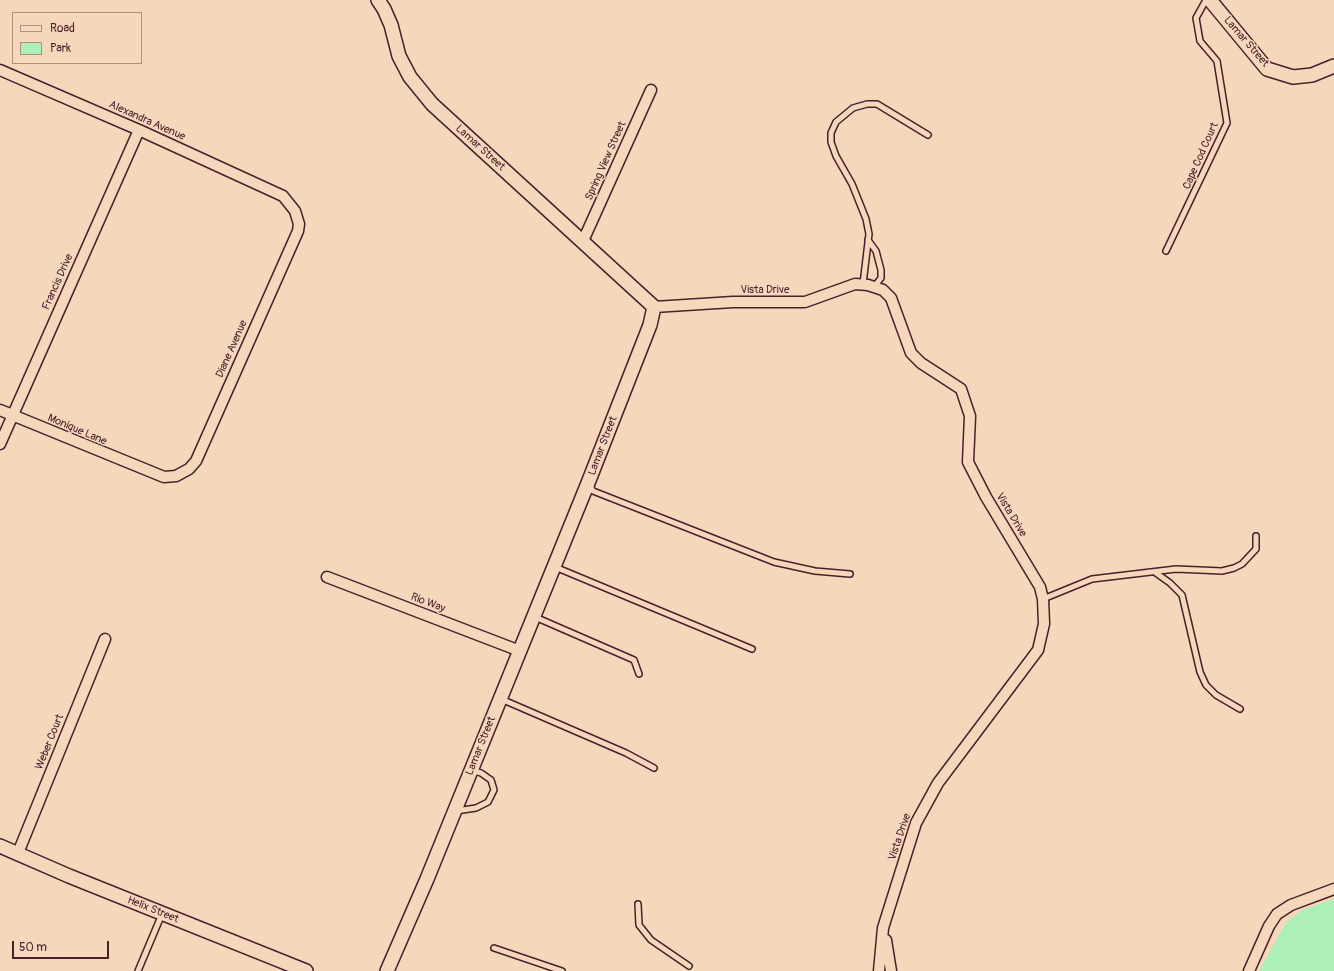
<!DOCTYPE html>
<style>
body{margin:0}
#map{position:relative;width:1334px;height:971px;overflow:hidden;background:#f5d8bc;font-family:Pangolin,sans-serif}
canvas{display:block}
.legend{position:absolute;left:12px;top:12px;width:130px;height:52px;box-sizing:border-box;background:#f5d8bc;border:1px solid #b18e82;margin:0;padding:5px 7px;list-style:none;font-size:12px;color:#4a1f2b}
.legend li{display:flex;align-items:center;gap:8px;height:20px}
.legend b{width:20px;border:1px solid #b18e82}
.scale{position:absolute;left:12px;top:941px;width:97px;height:18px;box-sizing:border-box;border:2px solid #4a1f2b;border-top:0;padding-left:5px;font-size:12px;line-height:14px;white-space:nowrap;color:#4a1f2b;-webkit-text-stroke:3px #f5d8bc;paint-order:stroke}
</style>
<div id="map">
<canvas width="1334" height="971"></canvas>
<ul class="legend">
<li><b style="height:5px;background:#f5d8bc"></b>Road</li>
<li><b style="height:11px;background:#acefb8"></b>Park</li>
</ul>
<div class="scale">50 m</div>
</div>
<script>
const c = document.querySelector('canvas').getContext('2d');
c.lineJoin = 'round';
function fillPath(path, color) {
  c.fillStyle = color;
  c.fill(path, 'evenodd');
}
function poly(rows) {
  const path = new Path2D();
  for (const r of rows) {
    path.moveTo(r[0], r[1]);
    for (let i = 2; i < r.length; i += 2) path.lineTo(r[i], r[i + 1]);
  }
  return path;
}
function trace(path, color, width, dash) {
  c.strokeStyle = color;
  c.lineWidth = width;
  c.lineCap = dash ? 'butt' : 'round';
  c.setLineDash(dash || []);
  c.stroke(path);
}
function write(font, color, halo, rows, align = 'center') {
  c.font = font + ' Pangolin,sans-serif';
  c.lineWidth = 3;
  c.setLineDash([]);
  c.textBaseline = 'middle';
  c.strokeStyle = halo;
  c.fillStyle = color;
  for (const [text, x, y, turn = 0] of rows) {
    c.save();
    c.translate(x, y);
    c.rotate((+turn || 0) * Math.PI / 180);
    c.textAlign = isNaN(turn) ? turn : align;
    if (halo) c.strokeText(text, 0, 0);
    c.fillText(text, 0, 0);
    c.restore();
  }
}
fillPath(poly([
 [1334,899,1334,971,1259,971,1287,921,1304,909]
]), '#acefb8');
const service = poly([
 [868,240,876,251,881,270,881,278,874,287],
 [1166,251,1227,123,1217,61,1200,41,1196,18,1206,0],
 [863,284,869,234,866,219,852,184,836,156,831,142,831,133,836,122,853,108,867,104,877,104,928,135],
 [590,486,593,491,774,562,815,571,850,574],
 [555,567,752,649],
 [1156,573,1170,583,1182,595,1200,672,1206,685,1216,695,1240,709],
 [1043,599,1092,579,1176,569,1222,571,1234,568,1242,564,1256,549,1256,536],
 [535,617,634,660,639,674],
 [501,699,626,753,654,768],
 [456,811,476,808,488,802,494,790,491,780,481,773,471,770],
 [638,904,639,925,651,940,689,966],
 [494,948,562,971],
 [138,971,162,914]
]);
const minor = poly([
 [0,70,139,130,283,196,295,211,299,224,298,231,196,461,189,469,176,476,164,477,0,410],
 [583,241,651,90],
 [654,307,733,302,805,302,855,284,868,285,883,290,891,298,911,353,921,363,961,389,970,416,968,462,986,497,1040,587,1043,599,1044,624,1038,650,938,783,916,823,883,928,879,971],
 [0,444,139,130],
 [327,577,520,651],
 [18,853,105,639],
 [886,940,891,971],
 [1249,971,1269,926,1277,914,1291,905,1334,889]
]);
const tertiary = poly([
 [378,0,384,9,391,25,399,56,410,77,432,104,654,307,650,325,588,483,427,879,387,971],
 [1210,0,1267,69,1293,77,1312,75,1334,66],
 [0,846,69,876,306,971]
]);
trace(service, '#4a1f2b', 8);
trace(minor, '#4a1f2b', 13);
trace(tertiary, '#4a1f2b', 16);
trace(service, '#f5d8bc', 5);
trace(minor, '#f5d8bc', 10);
trace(tertiary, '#f5d8bc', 13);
write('11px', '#4a1f2b', '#f5d8bc', [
 ["Lamar Street",1246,42,49],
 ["Alexandra Avenue",147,121,24],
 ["Lamar Street",480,148,42],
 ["Cape Cod Court",1201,156,-66],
 ["Spring View Street",606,161,-66],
 ["Francis Drive",58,282,-66],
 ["Vista Drive",765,290],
 ["Diane Avenue",232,349,-66],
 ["Monique Lane",77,430,23],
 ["Lamar Street",603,446,-69],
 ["Vista Drive",1011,515,59],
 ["Rio Way",428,603,21],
 ["Weber Court",50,742,-68],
 ["Lamar Street",481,746,-68],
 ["Vista Drive",900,837,-71],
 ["Helix Street",153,910,22]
]);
</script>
